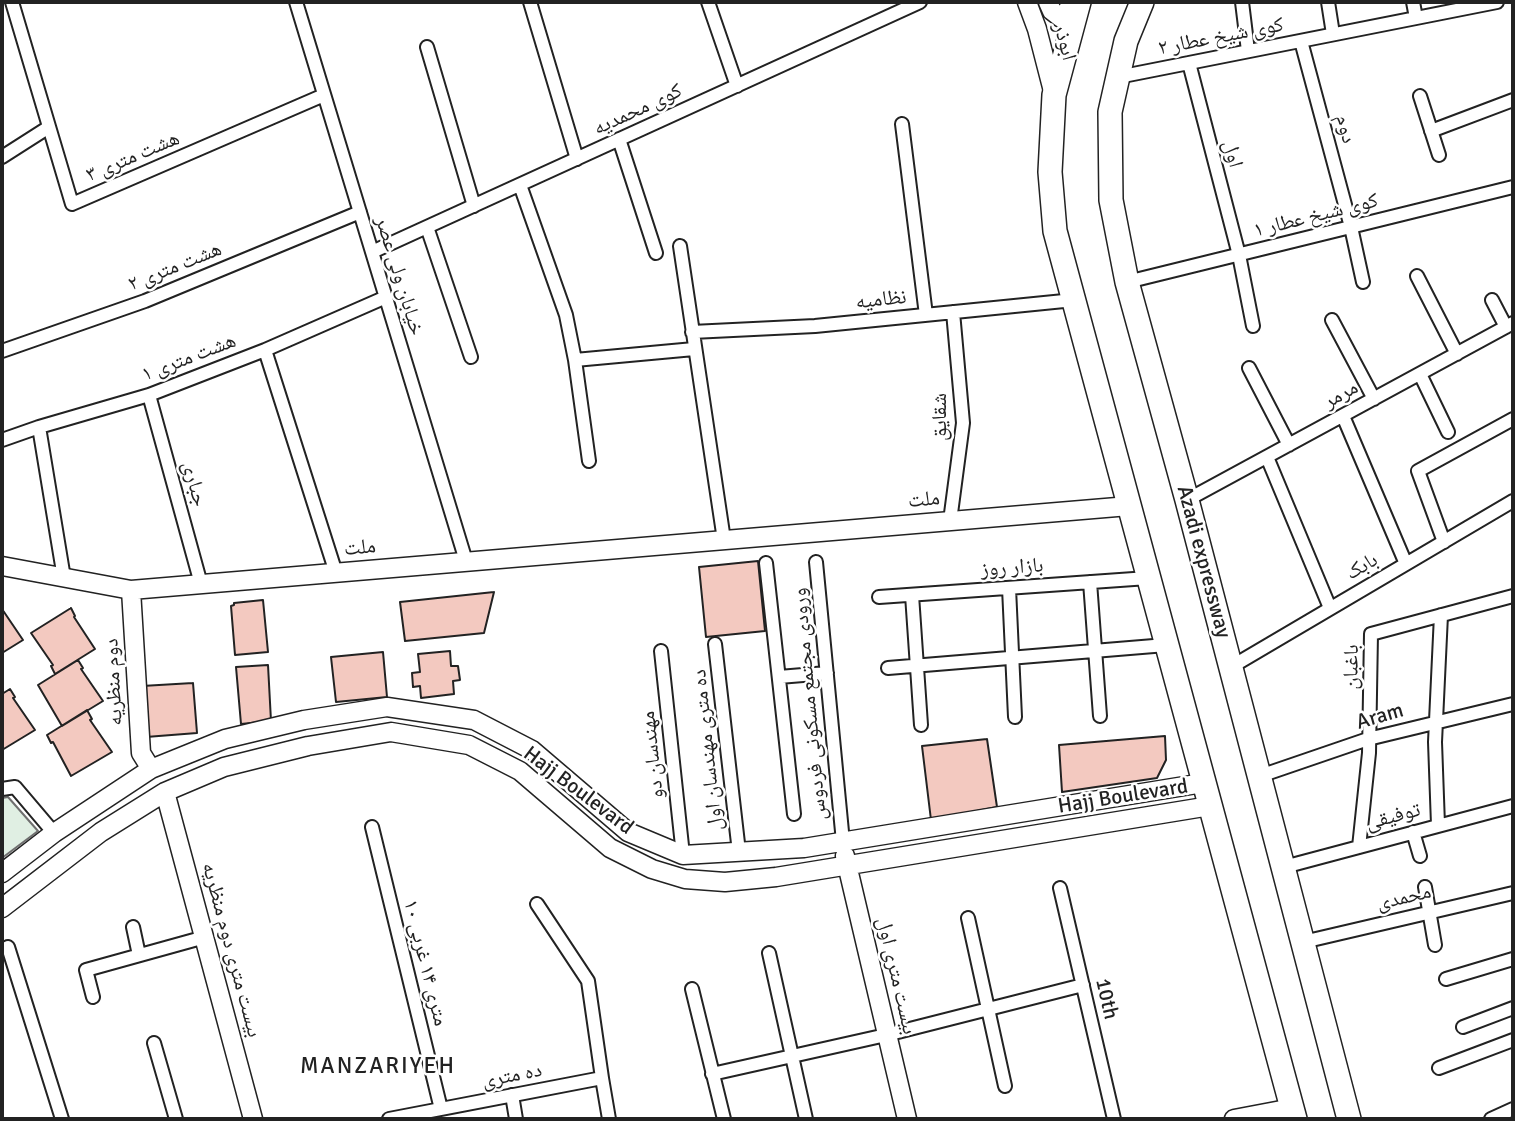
<!DOCTYPE html>
<meta charset="utf-8">
<style>
body{margin:0}
#map{position:relative;width:1515px;height:1121px;overflow:hidden;background:#fff;font-family:Signika,sans-serif}
canvas{display:block}
.frame{position:absolute;inset:0;border:4px solid #222;pointer-events:none}
</style>
<div id="map">
<canvas width="1515" height="1121"></canvas>
<div class="frame"></div>
</div>
<script>
const c = document.querySelector('canvas').getContext('2d');
c.lineJoin = 'round';
function fillPath(path, color) {
  c.fillStyle = color;
  c.fill(path, 'evenodd');
}
function poly(rows) {
  const path = new Path2D();
  for (const r of rows) {
    path.moveTo(r[0], r[1]);
    for (let i = 2; i < r.length; i += 2) path.lineTo(r[i], r[i + 1]);
  }
  return path;
}
function trace(path, color, width, dash) {
  c.strokeStyle = color;
  c.lineWidth = width;
  c.lineCap = dash ? 'butt' : 'round';
  c.setLineDash(dash || []);
  c.stroke(path);
}
function write(font, color, halo, rows, align = 'center') {
  c.font = font + ' Signika,"Noto Naskh Arabic",sans-serif';
  c.lineWidth = 5;
  c.setLineDash([]);
  c.textBaseline = 'middle';
  c.strokeStyle = halo;
  c.fillStyle = color;
  for (const [text, x, y, turn = 0] of rows) {
    c.save();
    c.translate(x, y);
    c.rotate((+turn || 0) * Math.PI / 180);
    c.textAlign = isNaN(turn) ? turn : align;
    if (halo) c.strokeText(text, 0, 0);
    c.fillText(text, 0, 0);
    c.restore();
  }
}
const green = poly([
 [8,797,38,831,2,858,2,798,8,797]
]);
fillPath(green, '#e0efe3');
trace(green, '#6f6f6f', 2);
const building = poly([
 [758,561,765,631,706,637,699,567,758,561],
 [494,592,484,633,405,641,400,602,494,592],
 [263,600,268,652,235,655,231,606,234,605,234,603,263,600],
 [71,608,75,616,74,617,95,649,55,674,51,666,53,665,31,633,71,608],
 [2,609,23,640,2,653,2,609],
 [450,651,451,666,458,666,460,680,453,681,454,694,421,698,420,686,413,687,412,673,420,672,418,654,450,651],
 [383,652,387,697,336,702,331,657,383,652],
 [78,660,83,668,81,669,103,701,62,726,38,685,78,660],
 [268,665,271,721,241,724,236,667,268,665],
 [193,683,197,733,146,737,142,686,193,683],
 [10,689,15,697,13,698,35,730,2,750,2,694,10,689],
 [87,710,92,719,90,720,112,752,71,776,53,742,51,743,47,735,87,710],
 [1165,736,1166,760,1157,778,1062,792,1059,745,1165,736],
 [987,739,997,807,931,820,922,746,987,739]
]);
fillPath(building, '#f3c9c0');
trace(building, '#222', 2);
const street = poly([
 [12,2,72,204,324,95],
 [296,2,466,561],
 [530,2,577,159],
 [708,2,737,86],
 [1242,2,1248,51],
 [1328,2,1333,34],
 [1413,2,1416,18],
 [1301,41,1351,227,1363,282],
 [427,47,474,206],
 [1189,63,1239,255,1253,326],
 [1118,77,1497,2],
 [1420,96,1439,155],
 [902,124,926,315],
 [1431,131,1513,100],
 [619,139,656,253],
 [2,157,49,127],
 [520,185,566,315,575,360,589,461],
 [427,227,471,357],
 [680,246,724,540],
 [372,252,920,2],
 [1417,276,1457,354],
 [1127,282,1513,187],
 [1492,300,1506,327],
 [1332,320,1374,399],
 [692,332,815,326,1074,300],
 [265,350,336,573],
 [2,351,145,301,360,212],
 [575,360,694,349],
 [1249,368,1289,445],
 [1420,374,1448,432],
 [149,395,201,584],
 [1343,416,1406,564],
 [39,427,64,578],
 [2,440,39,427,149,395,265,350,386,297],
 [1267,457,1330,608],
 [1187,500,1513,323],
 [950,521,963,423,953,312],
 [1444,542,1418,471,1513,419],
 [816,562,843,842],
 [766,563,794,814],
 [1090,582,1100,716],
 [1009,588,1015,717],
 [912,595,921,725],
 [879,597,1148,578],
 [715,644,739,852],
 [661,651,683,855],
 [1231,667,1513,501],
 [888,668,1166,645],
 [779,677,827,673],
 [1260,776,1368,739,1513,704],
 [2,789,15,787,54,833],
 [1438,825,1435,742,1441,615],
 [372,827,441,1109],
 [1413,832,1420,856],
 [1359,847,1369,753,1371,634,1513,596],
 [1284,867,1513,806],
 [1425,887,1435,945],
 [1060,888,1114,1119],
 [537,904,588,981,602,1078],
 [968,918,1005,1086],
 [133,927,139,955],
 [1303,942,1513,893],
 [8,947,62,1119],
 [769,953,806,1119],
 [1446,979,1513,959],
 [692,989,724,1119],
 [93,997,86,970,205,937],
 [1463,1027,1513,1008],
 [154,1043,176,1119],
 [1439,1068,1513,1040],
 [712,1074,886,1035,1083,985],
 [512,1095,516,1119],
 [389,1119,602,1078,609,1119],
 [1491,1119,1513,1109]
]);
const secondary = poly([
 [1027,2,1037,29,1054,95],
 [1048,2,1052,11,1061,18,1074,2],
 [2,566,131,590,1129,506],
 [131,590,141,753,151,769],
 [165,792,253,1119],
 [845,856,907,1119],
 [2,873,54,833,151,769,225,739,304,720,387,707,474,720,532,750,628,832,683,855,804,848,1203,783],
 [2,908,101,832,165,792,224,767,308,746,391,732,469,745,520,771,610,848,652,869,685,879,725,882,776,877,1210,806],
 [1234,1119,1292,1108]
]);
const highway = poly([
 [1079,2,1054,95,1050,172,1055,231,1295,1119],
 [1142,2,1126,41,1110,112,1111,200,1127,282,1187,500,1349,1119]
]);
trace(street, '#222', 16);
trace(secondary, '#222', 21);
trace(highway, '#222', 26);
trace(street, '#fff', 12);
trace(secondary, '#fff', 18);
trace(highway, '#fff', 23);
write('21px', '#222', '#fff', [
 ["کوی شیخ عطار ۲",1221,37,-11],
 ["ابوذر",1064,42,75],
 ["کوی محمدیه",638,110,-25],
 ["دوم",1345,129,75],
 ["اول",1232,154,75],
 ["هشت متری ۳",133,157,-23],
 ["کوی شیخ عطار ۱",1316,216,-14],
 ["هشت متری ۲",175,267,-22],
 ["خیابان ولی عصر",399,276,73],
 ["نظامیه",881,300,-6],
 ["هشت متری ۱",189,358,-21],
 ["مرمر",1341,395,-29],
 ["شقایق",940,417,-90],
 ["جباری",194,484,75],
 ["ملت",924,500,-5],
 ["ملت",360,548,-5],
 ["Azadi expressway",1203,562,75],
 ["بابک",1362,567,-30],
 ["بازار روز",1012,568,-4],
 ["باغبان",1352,667,-89],
 ["دوم منظریه",114,682,-93],
 ["ورودی مجتمع مسکونی فردوس",810,704,-95],
 ["Aram",1380,717,-16],
 ["ده متری مهندسان اول",708,750,-96],
 ["مهندسان دو",653,755,-96],
 ["Hajj Boulevard",578,791,37],
 ["Hajj Boulevard",1123,797,-9],
 ["توفیقی",1393,817,-15],
 ["محمدی",1404,898,-13],
 ["بیست متری دوم منظریه",231,950,75],
 ["۱۰ متری ۱۴ غربی",425,963,76],
 ["بیست متری اول",896,976,77],
 ["10th",1106,999,77],
 ["ده متری",512,1076,-11]
]);
c.letterSpacing = '2px';
write('23px', '#222', '#fff', [
 ["MANZARIYEH",378,1067]
]);
c.letterSpacing = '0px';
</script>
